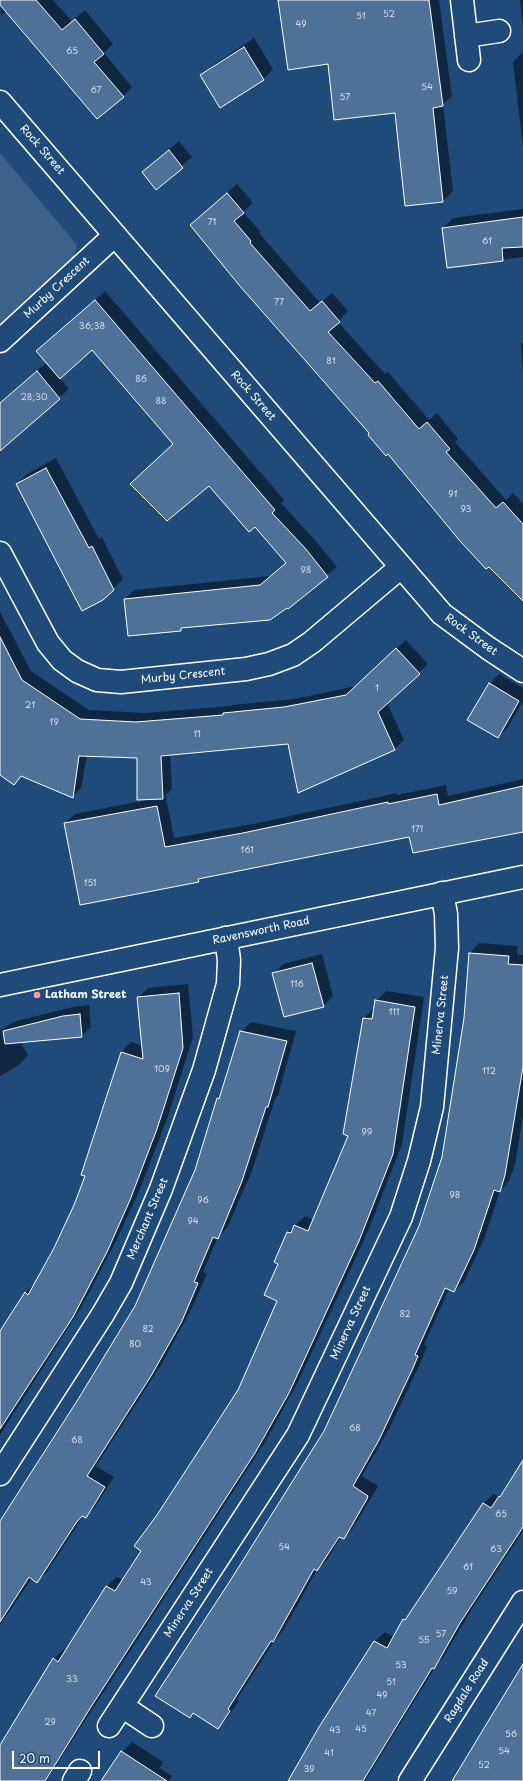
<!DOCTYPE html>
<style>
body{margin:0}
#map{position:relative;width:523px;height:1781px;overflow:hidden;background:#1f4a7a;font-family:"Playpen Sans",sans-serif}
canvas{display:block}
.scale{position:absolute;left:12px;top:1751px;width:88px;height:18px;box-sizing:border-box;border:2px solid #fff;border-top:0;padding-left:5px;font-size:12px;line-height:14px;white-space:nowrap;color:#fff;-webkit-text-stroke:3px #1f4a7a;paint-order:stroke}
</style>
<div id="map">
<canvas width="523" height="1781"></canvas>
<div class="scale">20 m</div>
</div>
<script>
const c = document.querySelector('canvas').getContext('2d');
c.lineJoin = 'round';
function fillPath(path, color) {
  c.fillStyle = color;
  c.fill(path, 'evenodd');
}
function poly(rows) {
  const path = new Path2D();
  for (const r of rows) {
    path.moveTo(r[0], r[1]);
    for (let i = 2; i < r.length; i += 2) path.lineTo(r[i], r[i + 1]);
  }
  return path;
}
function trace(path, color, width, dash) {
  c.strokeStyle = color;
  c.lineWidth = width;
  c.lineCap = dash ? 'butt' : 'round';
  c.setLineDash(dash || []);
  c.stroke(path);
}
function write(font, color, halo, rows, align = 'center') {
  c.font = font + ' "Playpen Sans",sans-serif';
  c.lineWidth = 3.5;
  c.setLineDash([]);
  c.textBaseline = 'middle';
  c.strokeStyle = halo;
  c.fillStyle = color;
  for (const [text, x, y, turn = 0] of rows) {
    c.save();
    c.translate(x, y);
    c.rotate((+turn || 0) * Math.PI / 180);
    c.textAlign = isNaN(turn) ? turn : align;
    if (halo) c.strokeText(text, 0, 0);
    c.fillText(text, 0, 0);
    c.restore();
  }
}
fillPath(poly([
 [0,153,77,245,74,256,0,325]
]), '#3c618b');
fillPath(poly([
 [0,0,53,0,72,21,85,10,113,44,104,53,132,87,123,96,7,11,1,16],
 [279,0,439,0,452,96,443,104,453,191,443,201,406,205,396,112,329,63],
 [520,0,523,0,523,30],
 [254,38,273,69,264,79,220,106,206,73,216,63],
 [523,52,523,147,513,62],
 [179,141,192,157,157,188,143,172],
 [237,184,253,203,243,212,260,231,259,233,320,303,332,293,348,311,338,322,385,374,388,372,429,420,437,413,458,439,455,442,506,500,513,493,523,504,523,599,371,433,191,225],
 [523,209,523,257,448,267,443,228,453,218],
 [105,291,284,500,281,503,314,539,337,567,288,608,288,607,184,627,181,630,125,599,134,590,270,576,287,562,256,526,174,444,92,349,60,378,69,389,0,448,0,403,47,362,47,342],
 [523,342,523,373,521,344],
 [56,458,99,539,102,537,123,579,113,589,17,484,27,474],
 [0,612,31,671,89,710,145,713,231,706,233,705,294,699,356,686,406,640,428,664,387,703,404,740,395,749,288,743,170,754,172,789,164,797,166,797,174,838,253,824,397,793,397,795,446,785,448,796,523,779,523,830,410,836,202,878,198,881,65,823,75,814,147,800,138,757,87,755,81,788,72,797,0,746],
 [499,674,523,688,523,701,508,727,498,737,490,684],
 [479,943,518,946,517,955,523,955,523,1115,515,1165,509,1181,500,1191,484,1239,464,1282,454,1291,449,1289,424,1345,427,1346,420,1364,389,1429,362,1476,378,1486,377,1488,353,1528,344,1538,341,1537,327,1560,317,1570,283,1631,275,1640,237,1699,239,1701,227,1718,217,1728,194,1712,189,1717,288,1493,325,1431,420,1226,443,1157,465,1018,470,953],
 [322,954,333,996,323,1006,274,974,283,964],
 [188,984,193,1037,167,1119,140,1189,116,1241,82,1306,0,1435,0,1334,25,1293,35,1283,54,1248,75,1205,86,1176,83,1174,121,1052,131,1042,143,1046,138,998,148,988],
 [386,991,424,997,402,1144,368,1231,298,1382,265,1442,46,1781,0,1781,0,1753,54,1659,64,1649,66,1651,107,1586,117,1577,123,1580,142,1550,158,1516,238,1391,279,1300,279,1264,275,1262,288,1232,305,1216,313,1220,349,1135,344,1134,364,1018,374,1008,376,1001],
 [89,1005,91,1027,82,1036,20,1042,28,1055,19,1065,0,1076,0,1031,13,1022,73,1007],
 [251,1022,296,1031,278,1096,275,1099,252,1171,227,1228,218,1237,203,1272,207,1274,191,1310,161,1365,96,1466,114,1477,95,1507,86,1517,83,1516,47,1572,37,1581,32,1578,0,1625,0,1522,78,1402,135,1306,196,1170,218,1099,222,1095,241,1032],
 [523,1461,523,1531,470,1612,443,1658,437,1664,365,1781,293,1781,320,1728,375,1641,385,1632,394,1637,404,1620,413,1611,484,1503,493,1494,499,1497,505,1492],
 [132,1742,163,1762,160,1768,172,1776,169,1781,103,1781,122,1752]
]), '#0007');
const building = poly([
 [0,0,36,0,62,30,75,19,104,54,94,62,124,97,97,119,0,5,0,0],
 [278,0,429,0,443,106,433,108,443,202,405,206,395,113,334,120,328,64,288,70,278,0],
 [244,47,264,80,220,108,200,75,244,47],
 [169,150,183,168,156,190,142,172,169,150],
 [227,193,244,213,234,221,251,241,250,243,310,311,322,301,340,322,328,332,375,383,378,381,419,429,427,422,450,449,446,452,496,508,503,502,523,524,523,601,489,567,486,569,460,541,388,454,386,456,368,435,369,433,239,285,190,225,227,193],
 [523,217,523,247,502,248,503,261,447,268,442,228,523,217],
 [95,300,275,510,272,513,305,548,328,577,288,609,287,608,270,620,181,628,181,631,128,636,124,599,260,585,286,563,255,527,249,532,209,486,167,521,130,484,173,444,92,350,60,379,36,351,95,300],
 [37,371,60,399,0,451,0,403,37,371],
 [46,468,89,548,92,546,114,590,103,600,82,611,16,484,46,468],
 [0,637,22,680,80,719,136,722,223,715,223,713,284,707,346,695,396,648,420,674,378,712,395,750,298,793,288,744,161,756,163,799,137,800,137,758,79,756,73,798,21,776,14,785,0,775,0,637],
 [489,683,519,701,498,738,467,720,489,683],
 [523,786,523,832,413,853,409,837,198,879,199,882,80,905,64,823,157,806,165,847,243,833,388,802,388,804,437,794,439,805,523,786],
 [469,953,509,956,508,964,523,965,523,1067,505,1175,500,1192,494,1190,474,1250,454,1292,445,1288,415,1355,418,1356,413,1368,379,1440,353,1486,368,1496,367,1499,344,1539,339,1537,317,1571,314,1569,273,1642,271,1641,255,1666,228,1709,230,1711,218,1729,193,1713,190,1718,155,1696,230,1581,324,1431,419,1226,442,1157,464,1018,469,953],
 [312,963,324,1007,284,1017,272,973,312,963],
 [179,993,183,1048,157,1129,130,1200,107,1252,73,1317,0,1429,0,1331,25,1292,28,1295,54,1248,74,1205,85,1176,81,1175,121,1052,143,1059,137,997,179,993],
 [375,1000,415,1007,393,1154,359,1241,289,1393,255,1453,89,1710,45,1781,0,1781,0,1745,53,1658,58,1662,106,1586,115,1591,141,1551,134,1546,157,1515,238,1390,277,1301,264,1295,278,1264,274,1262,287,1232,291,1233,294,1225,308,1231,348,1136,343,1134,363,1018,372,1019,375,1000],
 [80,1014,82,1037,5,1044,3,1031,63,1016,80,1014],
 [240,1031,287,1041,268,1107,266,1107,242,1181,218,1239,213,1237,194,1282,198,1283,182,1321,151,1376,87,1476,105,1487,86,1518,82,1516,76,1523,37,1583,29,1577,0,1622,0,1521,77,1401,135,1306,195,1170,217,1098,219,1099,240,1031],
 [523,1460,523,1527,460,1623,434,1669,432,1668,363,1781,288,1781,319,1727,374,1641,387,1648,403,1619,405,1620,483,1503,491,1508,499,1496,500,1497,523,1460],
 [523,1664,523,1781,452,1781,495,1710,523,1664],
 [121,1751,167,1781,101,1781,121,1751]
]);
fillPath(building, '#507197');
trace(building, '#fff', 1);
const minor = poly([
 [462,0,469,60],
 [466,36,499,31],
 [0,102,442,614,488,648,523,671],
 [0,341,115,235],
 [0,553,48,643,62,660,77,671,97,680,121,682,246,669,269,664,293,655,312,642,401,567],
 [0,1474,103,1314,121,1283,161,1189,204,1070,228,984,229,960,226,938],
 [122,1706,152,1726],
 [109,1726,298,1435,401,1217,419,1161,432,1107,447,948,446,914,442,893],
 [74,1781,80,1771],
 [410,1781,523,1602]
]);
const tertiary = poly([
 [0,985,523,877]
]);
trace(minor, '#fff', 25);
trace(tertiary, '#fff', 25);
trace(minor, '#1f4a7a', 22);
trace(tertiary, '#1f4a7a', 22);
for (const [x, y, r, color] of [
 [37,995,4,"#ff9aa2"]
]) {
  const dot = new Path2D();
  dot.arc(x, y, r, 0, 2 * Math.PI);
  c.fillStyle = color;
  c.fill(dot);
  trace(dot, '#1f4a7a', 1.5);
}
write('9px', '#d3dce5', null, [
 ["52",389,15],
 ["51",361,17],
 ["49",301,25],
 ["65",72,52],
 ["54",427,88],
 ["67",96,91],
 ["57",345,98],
 ["71",212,223],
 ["61",487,242],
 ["77",279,303],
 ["36;38",92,327],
 ["81",331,362],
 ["86",141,380],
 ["28;30",34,398],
 ["88",161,402],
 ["91",453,495],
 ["93",466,510],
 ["98",306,571],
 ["1",377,689],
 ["21",30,706],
 ["19",54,723],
 ["11",197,735],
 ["171",417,830],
 ["161",247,851],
 ["151",90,884],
 ["116",297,985],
 ["111",394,1013],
 ["109",162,1070],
 ["112",489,1072],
 ["99",367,1133],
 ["98",455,1196],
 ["96",203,1201],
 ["94",193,1222],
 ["82",405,1315],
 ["82",148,1330],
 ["80",135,1345],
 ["68",355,1429],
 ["68",77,1441],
 ["65",501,1515],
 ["54",284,1548],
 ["63",496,1550],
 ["61",468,1568],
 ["43",146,1583],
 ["59",452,1592],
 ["57",441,1635],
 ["55",424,1641],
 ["53",401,1666],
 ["33",72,1680],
 ["51",391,1683],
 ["49",382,1696],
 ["47",371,1714],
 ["29",50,1723],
 ["45",361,1730],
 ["43",335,1731],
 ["56",511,1735],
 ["54",504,1752],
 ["41",329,1754],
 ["52",484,1766],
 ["39",309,1770]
]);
write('11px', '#fff', '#1f4a7a', [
 ["Rock Street",42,150,49],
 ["Murby Crescent",57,288,-43],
 ["Rock Street",253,396,49],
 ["Rock Street",471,635,36],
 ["Murby Crescent",183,676,-6],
 ["Ravensworth Road",261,931,-12],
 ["Minerva Street",441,1015,-84],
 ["Merchant Street",148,1219,-67],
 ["Minerva Street",351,1323,-65],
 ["Minerva Street",189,1603,-57],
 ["Ragdale Road",467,1691,-58]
]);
write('bold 11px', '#fff', '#1f4a7a', [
 ["Latham Street",45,995]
], 'left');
</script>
